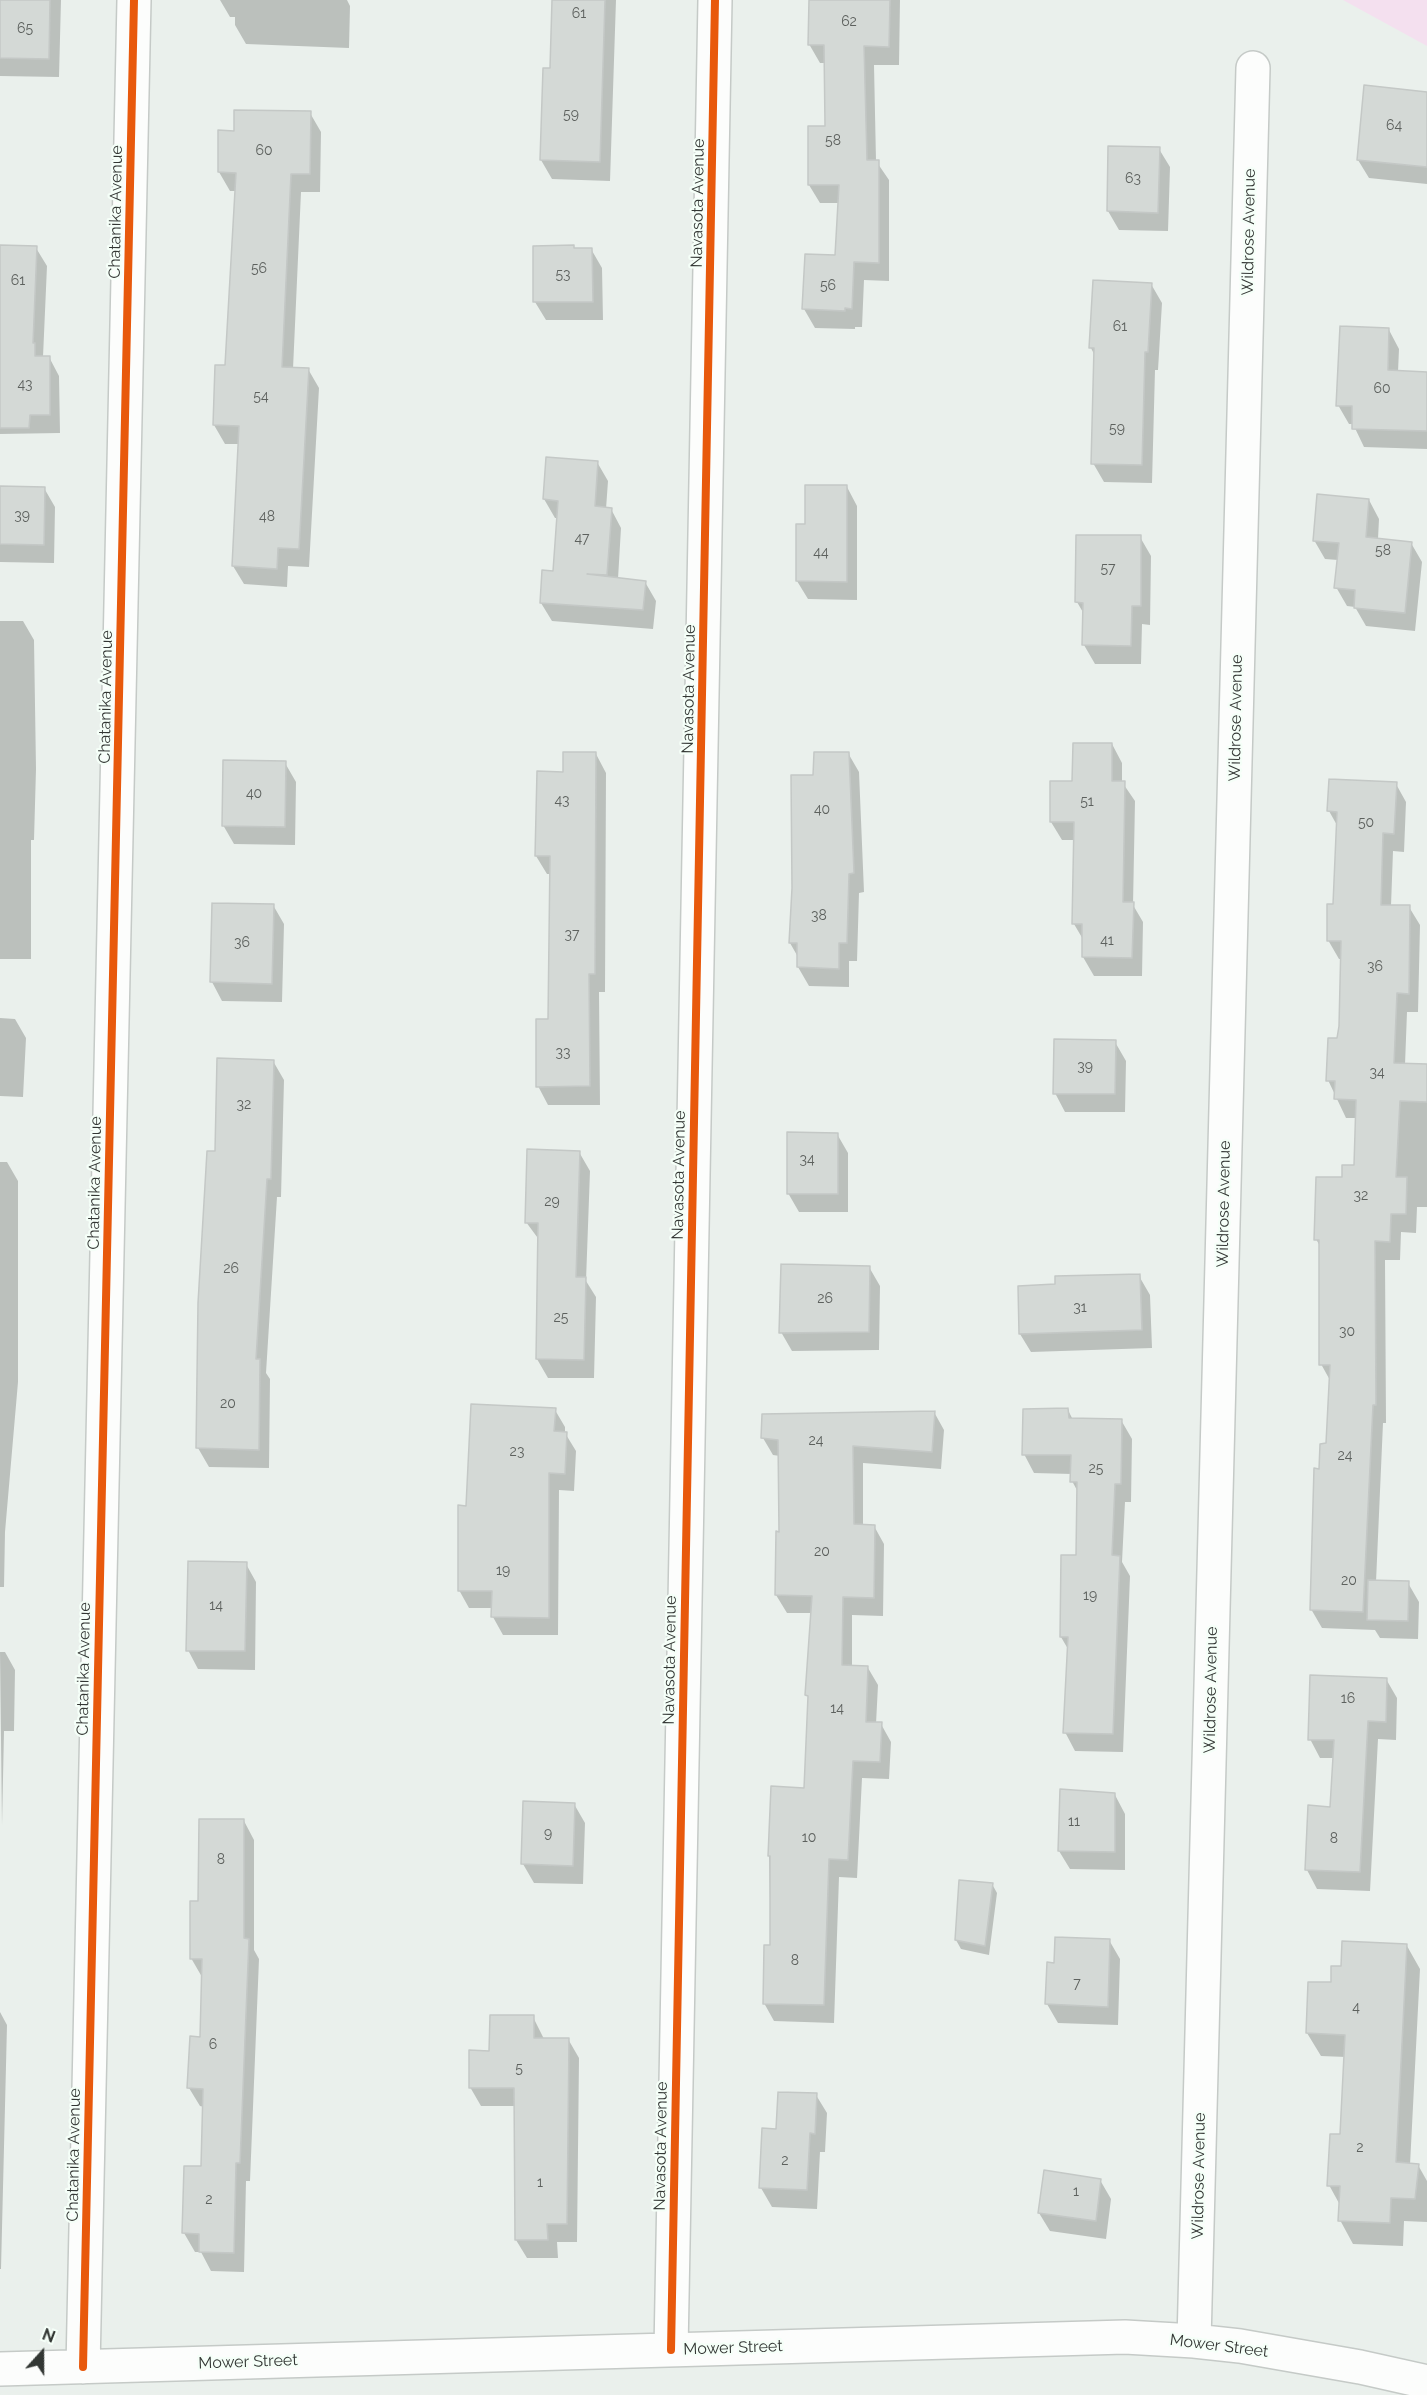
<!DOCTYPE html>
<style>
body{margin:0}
#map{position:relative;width:1427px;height:2395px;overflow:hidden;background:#eaf0ec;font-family:Raleway,sans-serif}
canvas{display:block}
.north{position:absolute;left:12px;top:2323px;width:60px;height:60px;-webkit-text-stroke:4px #f5fff8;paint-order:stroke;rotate:21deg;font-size:16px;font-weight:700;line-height:24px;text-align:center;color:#333734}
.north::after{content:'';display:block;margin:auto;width:21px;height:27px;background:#333734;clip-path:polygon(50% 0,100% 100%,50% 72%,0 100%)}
</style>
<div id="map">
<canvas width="1427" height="2395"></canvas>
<div class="north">N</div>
</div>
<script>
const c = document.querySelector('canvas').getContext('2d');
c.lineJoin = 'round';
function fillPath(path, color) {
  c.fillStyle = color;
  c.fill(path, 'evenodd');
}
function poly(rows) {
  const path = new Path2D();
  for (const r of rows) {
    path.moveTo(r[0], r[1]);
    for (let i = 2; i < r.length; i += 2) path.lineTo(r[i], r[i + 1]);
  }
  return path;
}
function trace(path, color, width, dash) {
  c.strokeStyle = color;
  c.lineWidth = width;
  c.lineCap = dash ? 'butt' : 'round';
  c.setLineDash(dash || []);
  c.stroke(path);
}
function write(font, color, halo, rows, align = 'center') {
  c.font = font + ' Raleway,sans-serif';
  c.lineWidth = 4.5;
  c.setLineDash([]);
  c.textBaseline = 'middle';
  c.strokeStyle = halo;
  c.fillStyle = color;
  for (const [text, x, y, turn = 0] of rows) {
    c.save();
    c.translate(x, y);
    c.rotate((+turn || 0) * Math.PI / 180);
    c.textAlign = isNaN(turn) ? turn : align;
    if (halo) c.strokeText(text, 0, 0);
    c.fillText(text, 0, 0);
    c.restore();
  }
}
fillPath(poly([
 [1343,0,1427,0,1427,46]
]), '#f4e0ef');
fillPath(poly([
 [0,0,61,0,59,77,0,76],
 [220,0,347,0,350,6,349,48,246,44,235,25,235,17,230,17],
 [554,0,616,0,610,181,552,179,541,160,551,70],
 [810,0,900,0,899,65,874,65,876,161,889,180,889,281,864,280,862,327,855,327,855,329,815,328,804,309,837,257,840,203,820,203,809,185,827,127,825,63,820,63,809,44],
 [1427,94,1427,184,1369,178,1358,160],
 [310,113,321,132,320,192,301,192,293,369,308,369,319,388,309,567,288,566,287,587,244,584,233,566,240,444,225,444,214,425,216,366,227,367,236,191,230,191,219,172,235,132],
 [1159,149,1170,167,1168,231,1119,230,1108,211],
 [0,246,36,248,47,266,43,357,49,357,59,376,60,433,0,434],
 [574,249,591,249,602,268,603,320,546,320,535,302],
 [1151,284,1162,303,1158,370,1155,370,1152,483,1104,482,1093,463,1095,356,1091,348],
 [1389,330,1399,349,1398,372,1427,373,1427,449,1364,447,1353,424,1349,424,1338,405],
 [597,462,608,481,606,509,611,509,621,528,618,579,645,582,656,601,653,629,552,621,541,603,555,573,558,518,555,518,544,499],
 [0,487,44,488,55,507,54,563,0,562],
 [847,487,857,506,857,600,808,599,797,581,807,526],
 [1369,500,1379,519,1378,539,1411,543,1422,562,1415,631,1366,626,1355,607,1347,606,1336,587,1338,560,1325,559,1314,540],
 [1140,537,1151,556,1150,625,1142,624,1141,664,1095,664,1084,645,1084,614,1077,602],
 [0,621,23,621,34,640,36,769,34,840,31,840,31,959,0,959],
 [1112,744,1122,763,1122,782,1135,801,1133,905,1143,922,1142,976,1094,976,1083,957,1084,941,1074,924,1075,840,1062,840,1051,822,1074,782],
 [848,753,859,772,864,892,859,893,857,961,849,961,849,987,809,986,798,967,798,957,790,943,815,777],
 [596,754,606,773,605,992,599,992,600,1105,548,1105,538,1086,550,1021,551,874,547,874,536,856,564,774],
 [285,763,296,782,295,845,234,844,223,825],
 [1396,784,1406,802,1404,852,1393,851,1391,906,1409,907,1420,925,1418,1012,1407,1012,1405,1065,1427,1066,1427,1207,1417,1207,1416,1233,1401,1232,1400,1260,1385,1260,1386,1423,1383,1423,1376,1582,1408,1583,1419,1602,1418,1639,1380,1638,1375,1630,1322,1628,1311,1609,1320,1470,1328,1445,1331,1382,1321,1364,1321,1248,1316,1239,1355,1167,1357,1118,1346,1118,1328,1080,1341,1026,1342,959,1339,959,1328,940,1335,906,1338,827,1329,811],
 [273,905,284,924,282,1002,222,1001,212,982],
 [0,1018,15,1019,26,1038,23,1097,0,1096],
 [1115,1042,1126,1061,1125,1112,1065,1112,1055,1093],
 [273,1061,284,1080,281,1197,277,1197,266,1373,270,1379,269,1468,209,1467,198,1448],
 [837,1134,848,1153,848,1212,799,1212,788,1193],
 [579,1152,590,1171,586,1281,596,1297,594,1378,548,1378,537,1359,540,1241,526,1222],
 [0,1162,7,1162,18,1181,18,1382,5,1532,4,1587,0,1587],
 [869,1267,880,1286,879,1350,792,1351,781,1332],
 [1139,1276,1150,1295,1152,1348,1031,1352,1020,1334,1057,1286],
 [555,1410,565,1427,565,1433,576,1451,574,1491,559,1490,558,1635,503,1635,493,1617,493,1608,469,1608,459,1590],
 [1068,1410,1073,1420,1121,1420,1132,1439,1131,1502,1125,1502,1122,1562,1130,1576,1123,1752,1075,1751,1065,1732,1068,1649,1061,1637,1077,1557,1078,1492,1072,1481,1072,1474,1034,1473,1024,1454],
 [934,1412,944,1430,941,1469,863,1463,863,1526,874,1526,884,1544,883,1616,852,1615,852,1667,868,1668,878,1685,876,1724,881,1724,891,1742,889,1779,862,1778,857,1878,839,1877,834,2023,774,2021,764,2003,771,1946,769,1856,805,1789,810,1700,807,1695,812,1613,787,1613,776,1595,781,1533,780,1456,773,1455,763,1438],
 [246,1564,256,1582,255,1670,198,1669,188,1650],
 [0,1652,5,1652,15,1670,14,1731,4,1731,2,1826],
 [1386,1679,1397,1698,1396,1740,1378,1739,1370,1891,1317,1889,1307,1870,1310,1807,1332,1808,1334,1758,1320,1758,1310,1739],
 [1115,1795,1125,1814,1125,1870,1070,1869,1059,1851],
 [574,1804,585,1823,583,1884,534,1883,523,1864],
 [244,1821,254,1840,254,1950,259,1959,250,2181,246,2181,244,2272,211,2271,201,2252,195,2252,184,2233,203,2168,204,2107,200,2106,189,2088,202,2038,202,1977,191,1958,199,1902],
 [992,1884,997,1893,989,1955,961,1949,956,1940],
 [1109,1940,1120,1959,1118,2025,1058,2023,1047,2004,1056,1965],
 [1407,1946,1420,1969,1410,2165,1418,2165,1427,2181,1427,2222,1404,2221,1403,2246,1353,2244,1340,2220,1340,2205,1329,2185,1342,2135,1346,2057,1321,2056,1307,2033,1342,1967],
 [0,2012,7,2025,1,2269,0,2269],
 [533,2017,544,2039,568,2039,579,2058,577,2242,557,2242,558,2258,527,2258,516,2240,515,2106,481,2106,470,2087,491,2052],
 [816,2095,827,2113,825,2152,820,2152,817,2209,772,2207,761,2188,777,2130],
 [1100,2180,1111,2199,1106,2239,1050,2231,1039,2213]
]), '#0003');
const building = poly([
 [0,0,50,0,49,59,0,58,0,0],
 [552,0,605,0,600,162,540,160,543,68,550,68,552,0],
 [809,0,890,0,889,47,864,46,867,160,879,160,879,263,854,262,852,309,845,308,845,311,802,309,805,254,835,255,839,185,808,185,808,126,825,126,824,45,808,45,809,0],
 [1364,85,1427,92,1427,167,1357,160,1364,85],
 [234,110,311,111,310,174,291,174,282,367,309,368,299,549,278,548,277,569,232,566,239,426,213,425,215,365,225,365,236,173,218,172,218,130,234,131,234,110],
 [1108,146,1160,147,1158,213,1107,211,1108,146],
 [0,245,37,246,33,343,35,343,35,356,50,356,50,415,30,415,29,428,0,428,0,245],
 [574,245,574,248,592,248,593,302,533,302,533,246,574,245],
 [1093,280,1152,283,1148,352,1145,352,1142,465,1091,464,1094,348,1089,348,1093,280],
 [1340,326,1389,328,1388,370,1427,372,1427,431,1352,429,1352,406,1336,406,1340,326],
 [546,457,598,461,595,506,612,508,607,575,587,574,646,581,643,610,540,603,542,570,553,571,558,501,543,499,546,457],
 [805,485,847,485,847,582,796,581,796,524,805,524,805,485],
 [0,486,45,487,44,545,0,544,0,486],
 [1317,494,1369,499,1366,537,1412,542,1405,613,1354,608,1355,590,1334,588,1339,543,1313,541,1317,494],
 [1076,535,1141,535,1141,606,1132,606,1131,646,1082,645,1083,603,1075,602,1076,535],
 [1073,743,1112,743,1112,781,1125,781,1123,902,1134,902,1132,958,1082,957,1082,924,1072,924,1074,822,1050,822,1050,781,1072,781,1073,743],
 [563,752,596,752,595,974,589,974,590,1086,536,1087,536,1019,548,1019,550,856,535,856,537,771,563,772,563,752],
 [814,752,849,752,854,873,849,874,847,943,839,943,839,969,797,967,797,943,789,943,792,888,791,775,813,775,814,752],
 [223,760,286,761,285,827,222,826,223,760],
 [1329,779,1397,782,1394,834,1383,833,1381,905,1410,905,1409,994,1397,993,1394,1063,1427,1064,1427,1102,1400,1101,1396,1177,1407,1177,1406,1214,1391,1214,1390,1242,1375,1241,1376,1405,1373,1405,1363,1612,1310,1610,1314,1468,1319,1469,1320,1444,1326,1443,1330,1365,1319,1365,1319,1240,1314,1240,1316,1177,1342,1177,1342,1165,1354,1165,1356,1100,1334,1099,1335,1081,1326,1081,1328,1038,1337,1038,1339,1026,1341,941,1327,941,1327,904,1333,904,1337,812,1327,811,1329,779],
 [212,903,274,904,272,984,210,982,212,903],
 [1054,1039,1116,1040,1115,1094,1053,1094,1054,1039],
 [217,1058,274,1060,271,1179,267,1179,256,1359,260,1359,259,1450,196,1448,198,1303,207,1151,215,1151,217,1058],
 [787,1132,838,1133,838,1194,787,1194,787,1132],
 [527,1149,580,1151,576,1277,586,1277,584,1360,536,1359,538,1223,525,1223,527,1149],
 [781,1264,870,1266,869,1332,779,1333,781,1264],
 [1140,1274,1142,1330,1019,1334,1018,1286,1055,1284,1055,1276,1140,1274],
 [471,1404,556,1408,554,1431,567,1432,565,1474,549,1473,549,1618,491,1617,492,1591,458,1591,458,1505,466,1506,471,1404],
 [1068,1408,1069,1418,1122,1419,1121,1484,1115,1484,1112,1555,1120,1556,1113,1734,1063,1733,1068,1637,1060,1637,1061,1555,1076,1555,1077,1482,1070,1482,1071,1455,1022,1455,1023,1409,1068,1408],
 [935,1411,932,1452,853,1446,854,1524,875,1525,874,1598,843,1597,842,1665,868,1666,866,1722,882,1722,880,1762,853,1761,848,1860,829,1859,824,2005,763,2004,764,1945,770,1945,770,1856,768,1856,771,1786,804,1788,808,1696,805,1695,812,1596,775,1595,776,1531,779,1532,778,1440,761,1438,762,1414,935,1411],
 [188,1561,247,1562,245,1651,186,1651,188,1561],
 [1368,1580,1409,1581,1408,1621,1367,1620,1368,1580],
 [1310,1675,1387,1678,1386,1722,1368,1721,1360,1872,1305,1870,1308,1805,1330,1807,1334,1740,1308,1740,1310,1675],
 [1060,1789,1115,1793,1115,1852,1058,1851,1060,1789],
 [523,1801,575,1803,573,1866,521,1864,523,1801],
 [199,1819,244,1819,244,1938,249,1939,240,2163,236,2163,234,2253,199,2252,199,2234,182,2233,184,2166,201,2166,203,2089,187,2088,190,2036,200,2037,202,1959,190,1959,190,1901,198,1901,199,1819],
 [959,1880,993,1883,985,1946,955,1940,959,1880],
 [1055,1937,1110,1939,1108,2007,1045,2004,1047,1962,1054,1963,1055,1937],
 [1342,1941,1407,1944,1396,2162,1419,2164,1415,2199,1391,2198,1390,2223,1338,2221,1340,2186,1327,2186,1330,2134,1340,2134,1345,2035,1306,2033,1308,1982,1331,1982,1331,1966,1341,1966,1342,1941],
 [490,2015,534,2015,534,2038,569,2038,567,2224,547,2224,548,2240,515,2240,514,2088,469,2088,469,2050,489,2051,490,2015],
 [778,2092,817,2093,815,2134,810,2133,807,2190,759,2188,762,2128,776,2129,778,2092],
 [1044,2170,1101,2179,1096,2221,1038,2213,1044,2170]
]);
fillPath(building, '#d4d9d6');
trace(building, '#c4c8c6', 1.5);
const minor = poly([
 [1194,2341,1253,68],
 [671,2350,715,0],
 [83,2367,134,0],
 [0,2369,1125,2337,1194,2341,1240,2346,1360,2367,1427,2382]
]);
trace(minor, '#c5cac7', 36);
trace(minor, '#fcfdfc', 33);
trace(poly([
 [671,2350,715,0],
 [83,2367,134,0]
]), '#e8590c', 8);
write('14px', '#5d615e', null, [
 ["61",579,14],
 ["62",849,22],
 ["65",25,29],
 ["59",571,115],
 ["64",1394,126],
 ["58",833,141],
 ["60",264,151],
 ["63",1133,179],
 ["56",259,269],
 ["53",563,275],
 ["61",18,281],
 ["56",828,286],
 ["61",1120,327],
 ["43",25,385],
 ["60",1382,389],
 ["54",261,397],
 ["59",1117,429],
 ["39",22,516],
 ["48",267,517],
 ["47",582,539],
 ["58",1383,551],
 ["44",821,553],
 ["57",1108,569],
 ["40",254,794],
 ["43",562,801],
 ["51",1087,802],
 ["40",822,810],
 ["50",1366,823],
 ["38",819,916],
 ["37",572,935],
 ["41",1107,941],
 ["36",242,943],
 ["36",1375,967],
 ["33",563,1053],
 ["39",1085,1067],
 ["34",1377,1073],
 ["32",244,1105],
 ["34",807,1160],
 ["32",1361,1196],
 ["29",552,1202],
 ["26",231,1269],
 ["26",825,1299],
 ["31",1080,1308],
 ["25",561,1318],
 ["30",1347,1332],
 ["20",228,1404],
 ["24",816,1441],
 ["23",517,1452],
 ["24",1345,1456],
 ["25",1096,1469],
 ["20",822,1552],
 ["19",503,1571],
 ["20",1349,1581],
 ["19",1090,1596],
 ["14",216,1606],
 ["16",1348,1699],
 ["14",837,1709],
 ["11",1074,1822],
 ["9",548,1834],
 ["10",809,1838],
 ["8",1334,1839],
 ["8",221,1860],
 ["8",795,1961],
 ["7",1077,1984],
 ["4",1356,2008],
 ["6",213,2045],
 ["5",519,2069],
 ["2",1360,2148],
 ["2",785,2161],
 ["1",540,2183],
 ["1",1076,2192],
 ["2",209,2200]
]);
write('16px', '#333734', '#f5fff8', [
 ["Navasota Avenue",698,203,-89],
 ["Chatanika Avenue",116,212,-89],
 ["Wildrose Avenue",1249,232,-89],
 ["Navasota Avenue",689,689,-89],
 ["Chatanika Avenue",106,697,-89],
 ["Wildrose Avenue",1236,718,-89],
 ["Navasota Avenue",679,1175,-89],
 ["Chatanika Avenue",95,1183,-89],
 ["Wildrose Avenue",1224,1204,-89],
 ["Navasota Avenue",670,1660,-89],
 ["Chatanika Avenue",84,1669,-89],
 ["Wildrose Avenue",1211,1690,-89],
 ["Navasota Avenue",661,2146,-89],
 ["Chatanika Avenue",74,2155,-89],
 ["Wildrose Avenue",1199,2176,-89],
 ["Mower Street",1219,2346,7],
 ["Mower Street",733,2348,-2],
 ["Mower Street",248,2362,-2]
]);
</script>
